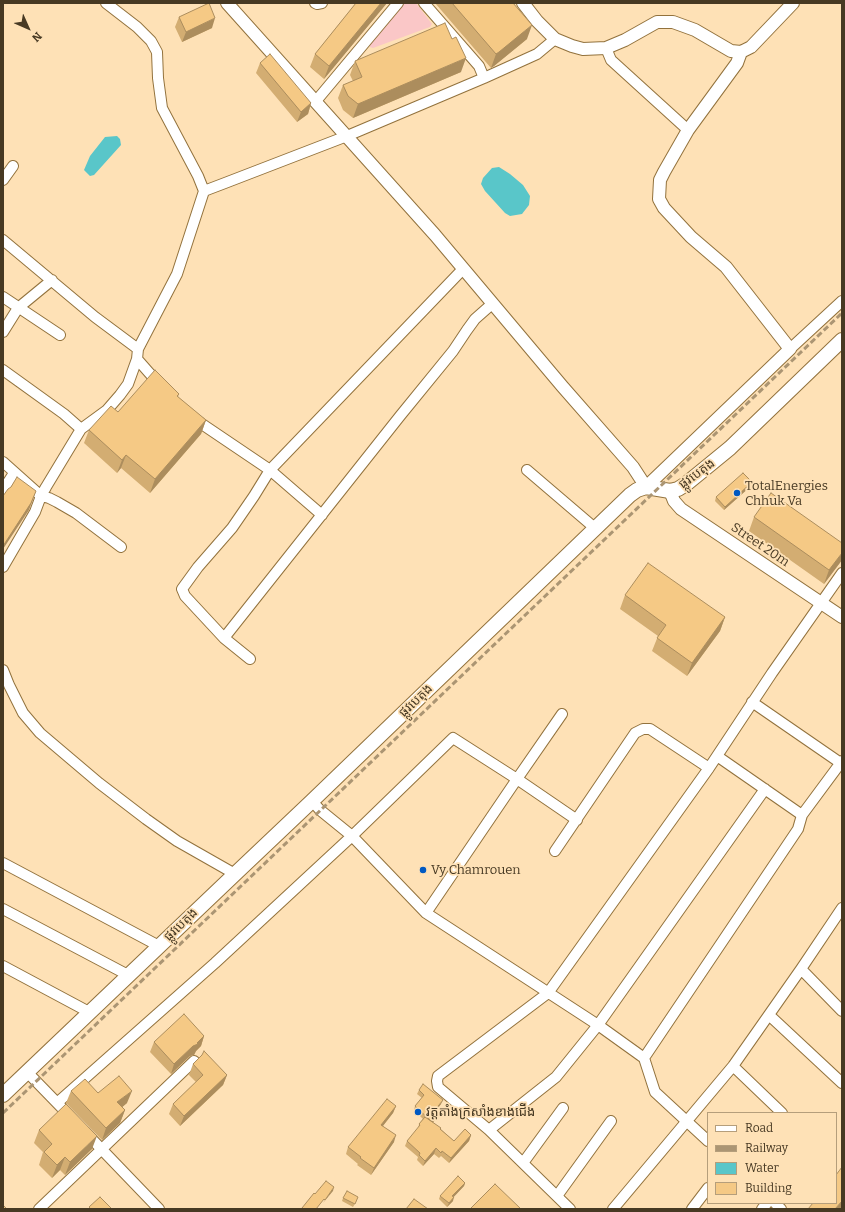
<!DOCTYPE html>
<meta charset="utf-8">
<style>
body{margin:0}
#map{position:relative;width:845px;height:1212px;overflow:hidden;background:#fee1b6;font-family:Bitter,serif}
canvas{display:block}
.frame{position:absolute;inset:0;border:4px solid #473923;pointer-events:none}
.legend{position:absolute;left:707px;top:1112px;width:130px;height:92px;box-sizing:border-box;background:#fee1b6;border:1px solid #b59e7b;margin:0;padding:5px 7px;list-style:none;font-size:12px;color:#473923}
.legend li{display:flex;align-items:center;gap:8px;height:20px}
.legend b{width:20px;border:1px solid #b59e7b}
.north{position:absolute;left:8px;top:8px;width:40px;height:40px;-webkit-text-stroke:3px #fee1b6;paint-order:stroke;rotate:135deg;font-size:11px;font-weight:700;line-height:16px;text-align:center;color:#473923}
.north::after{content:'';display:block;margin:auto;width:14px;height:18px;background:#473923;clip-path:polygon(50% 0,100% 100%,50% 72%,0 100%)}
</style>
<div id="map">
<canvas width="845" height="1212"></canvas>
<div class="frame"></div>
<ul class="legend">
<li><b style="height:5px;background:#fff"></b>Road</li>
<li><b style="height:5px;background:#ab9573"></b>Railway</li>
<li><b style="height:11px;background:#59c6c9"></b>Water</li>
<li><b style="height:11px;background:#f5c985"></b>Building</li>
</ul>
<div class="north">N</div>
</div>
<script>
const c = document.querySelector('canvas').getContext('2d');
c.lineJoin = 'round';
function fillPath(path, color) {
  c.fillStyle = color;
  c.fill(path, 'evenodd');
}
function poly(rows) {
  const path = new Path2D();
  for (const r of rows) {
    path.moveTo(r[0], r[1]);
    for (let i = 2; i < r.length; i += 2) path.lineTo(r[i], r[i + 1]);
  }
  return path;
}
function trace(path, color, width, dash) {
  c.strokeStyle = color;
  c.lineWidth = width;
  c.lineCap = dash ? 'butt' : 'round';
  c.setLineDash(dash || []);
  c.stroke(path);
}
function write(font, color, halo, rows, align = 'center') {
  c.font = font + ' Bitter,"Noto Sans Khmer",serif';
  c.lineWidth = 3.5;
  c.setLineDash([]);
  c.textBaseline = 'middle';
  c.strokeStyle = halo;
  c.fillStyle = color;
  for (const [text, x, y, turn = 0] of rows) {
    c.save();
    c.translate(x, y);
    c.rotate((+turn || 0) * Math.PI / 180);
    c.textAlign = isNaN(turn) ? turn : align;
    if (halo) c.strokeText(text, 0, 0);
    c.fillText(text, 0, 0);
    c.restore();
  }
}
fillPath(poly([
 [404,3,416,3,432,24,430,27,373,48,370,47,369,45]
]), '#fac7c7');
fillPath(poly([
 [117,136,120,139,121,145,94,175,90,176,84,170,90,156,105,137],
 [499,167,510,174,523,185,530,196,529,205,522,214,510,216,505,213,485,191,481,184,483,178,492,168]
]), '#59c6c9');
const minor = poly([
 [315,3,317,4,322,3],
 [424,3,479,66,484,78],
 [606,48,611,60,688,130],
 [316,101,398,3],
 [3,180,13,166],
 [204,191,225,183,347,136,484,78,537,54,555,39],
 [3,240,95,317,138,349],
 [3,297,60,335],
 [3,332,18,308,52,280],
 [790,349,842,301],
 [137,359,159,384],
 [3,370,64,414,81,429],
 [193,418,270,470,322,515],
 [3,462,41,496,49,498,57,502,76,513,121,547],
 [527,470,596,529],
 [3,490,14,473],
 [3,567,35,512,41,496,46,487,81,429,107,410,120,395,128,384,137,359,138,349,177,274,204,191,198,176,162,108,158,78,157,52,151,41,137,27,106,3],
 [224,638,400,416,453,351,467,330,475,319,492,304],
 [250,659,224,638,185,596,182,589,198,567,232,528,254,496,270,470,463,269],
 [3,670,9,685,23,713,40,733,99,783,146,819,177,841,235,874],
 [752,702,842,764],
 [717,756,802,815],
 [765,789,598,1025,556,1077,489,1130,438,1087,437,1081,438,1076,548,993,709,768,772,673,842,573],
 [312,801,320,810,352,836,426,913,598,1025,644,1058,655,1092,708,1141],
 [555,851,635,733,643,729,650,729,709,768],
 [3,863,159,946],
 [3,909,128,975],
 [426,913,517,779,562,714],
 [3,966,89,1012],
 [801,969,842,1011],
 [769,1015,842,1083],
 [644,1058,798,829,802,815,842,761],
 [733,1066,782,1113],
 [27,1072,62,1108],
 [57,1103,215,963,352,836,453,738,517,779,577,820],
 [489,1130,570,1209],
 [85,1132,159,1209],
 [523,1163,563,1108],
 [557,1196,611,1121],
 [775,1203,781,1209],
 [39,1209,194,1061],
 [613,1209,733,1066,801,969,842,908],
 [692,1209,708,1188],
 [762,1209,767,1203]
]);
const tertiary = poly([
 [227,3,435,235,562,386,633,467,646,487,790,349,726,267,691,237,664,208,659,199,660,180,664,172,688,130,737,63,741,52],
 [523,3,537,21,555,39,572,46,583,49,606,48,625,40,657,22,673,22,695,30,731,51,741,52],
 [741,52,751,47,793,3],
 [670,491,674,501,681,509,842,617]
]);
const secondary = poly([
 [3,1095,235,874,312,801,630,495,637,490,646,487,670,491,678,489,686,484,730,448,842,340]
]);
trace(minor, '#92723d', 12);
trace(tertiary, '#92723d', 14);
trace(secondary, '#92723d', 16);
trace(minor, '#fff', 10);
trace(tertiary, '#fff', 12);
trace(secondary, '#fff', 14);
trace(poly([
 [3,1113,842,313]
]), '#ab9573', 3, [6, 3]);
fillPath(poly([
 [356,3,387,3,324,79,310,67,315,54],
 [435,3,513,3,527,39,494,66,491,68],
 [179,17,212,28,182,42,175,27],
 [355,61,461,72,353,118,343,110,338,98,343,85,353,81,350,75],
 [260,63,311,103,308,114,297,122,256,73],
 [179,394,178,397,206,420,201,434,150,493,121,468,117,473,84,443,89,430,118,412],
 [752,482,751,486,724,510,715,501,716,497],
 [754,517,842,560,824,584,749,531],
 [625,595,725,617,720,631,687,676,652,651,658,636,620,609],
 [204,1036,201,1046,196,1051,194,1055,190,1056,171,1074,150,1052,154,1042],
 [202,1055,227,1075,223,1085,180,1126,169,1114,173,1104,196,1082,189,1075,193,1064],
 [419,1090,441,1104,436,1111,439,1113,438,1117,433,1122,454,1141,471,1135,469,1141,449,1163,441,1156,439,1158,434,1154,423,1166,417,1160,418,1157,405,1146,407,1141,418,1129,419,1124,423,1119,414,1110,415,1106,422,1098,417,1094],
 [71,1091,98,1093,127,1103,122,1107,125,1110,120,1123,102,1140,66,1103],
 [396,1106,393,1113,383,1126,394,1142,371,1175,357,1165,358,1164,346,1154,348,1147],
 [39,1130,92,1149,65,1175,60,1170,52,1178,39,1165,43,1152,34,1143],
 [465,1183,464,1186,453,1197,453,1201,447,1207,439,1199,440,1196],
 [343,1198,357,1200,353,1207,342,1201]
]), '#d3ad72');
fillPath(poly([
 [381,3,387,3,324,79,329,66],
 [215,18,212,28,182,42,186,32],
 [532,25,527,39,494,66,491,68,496,54],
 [466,58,461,72,353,118,358,104],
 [311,103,308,114,297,122,301,112],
 [206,420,201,434,150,493,155,479],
 [126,455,121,468,117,473,122,460],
 [752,482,751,486,724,510,725,507],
 [36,491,29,510,3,549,3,546],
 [842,553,842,560,824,584,829,570],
 [725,617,720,631,687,676,692,663],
 [204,1036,201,1046,196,1051,194,1055,190,1056,171,1074,174,1064],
 [227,1075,223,1085,180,1126,184,1116],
 [132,1091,127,1103,113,1115,117,1102],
 [443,1100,441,1104,434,1113,435,1110],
 [396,1106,393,1113,378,1132,381,1125],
 [125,1110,120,1123,102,1140,106,1128],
 [439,1113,438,1117,430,1125,431,1122],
 [396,1135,394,1142,371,1175,374,1168],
 [471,1135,469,1141,449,1163,451,1158],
 [97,1136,92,1149,65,1175,70,1162],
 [436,1148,434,1154,423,1166,425,1161],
 [65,1157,60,1170,52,1178,57,1165],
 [465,1183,464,1186,451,1200,452,1196],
 [334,1187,333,1191,323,1203,325,1200],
 [454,1197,453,1201,447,1207,449,1203],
 [842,1201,842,1207,840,1209,835,1209]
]), '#ac8d5d');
const building = poly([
 [209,3,215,18,186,32,179,17,209,3],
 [356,3,381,3,329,66,315,54,356,3],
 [452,3,513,3,532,25,499,52,496,54,452,3],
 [445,23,452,39,456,37,466,58,358,104,348,96,343,85,362,77,355,61,445,23],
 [270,54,311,103,301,112,260,63,270,54],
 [155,370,179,394,177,396,206,420,155,479,126,455,122,460,89,430,111,406,118,412,155,370],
 [743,473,752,482,725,507,716,497,743,473],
 [17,477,36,491,31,503,3,546,3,496,8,489,11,487,17,477],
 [771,493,842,543,842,553,829,570,754,517,771,493],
 [648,563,725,617,692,663,657,638,666,625,625,595,648,563],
 [184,1014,204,1036,197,1043,198,1044,193,1046,174,1064,154,1042,184,1014],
 [204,1051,227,1075,184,1116,173,1104,203,1075,193,1064,202,1055,204,1051],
 [119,1076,132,1091,117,1102,125,1110,106,1128,71,1091,85,1079,98,1093,119,1076],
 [423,1084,443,1100,435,1110,439,1113,431,1121,415,1106,424,1095,419,1090,423,1084],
 [387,1099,396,1106,381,1125,396,1135,374,1168,360,1158,361,1157,348,1147,387,1099],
 [66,1104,97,1136,70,1162,65,1157,57,1165,44,1152,52,1144,39,1130,66,1104],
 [425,1117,441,1128,440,1129,454,1141,465,1129,471,1135,451,1158,442,1151,441,1153,436,1148,425,1161,419,1155,420,1153,407,1141,420,1125,419,1124,425,1117],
 [842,1167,842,1201,835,1209,808,1209,813,1203,836,1203,836,1175,842,1167],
 [458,1176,465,1183,452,1196,454,1197,449,1203,440,1196,458,1176],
 [326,1181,334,1187,325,1200,324,1199,316,1209,304,1209,302,1208,314,1193,315,1194,326,1181],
 [495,1184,521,1209,470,1209,495,1184],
 [347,1191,358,1197,355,1204,343,1198,347,1191],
 [100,1197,112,1209,91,1209,89,1207,100,1197],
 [414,1199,428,1209,406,1209,414,1199],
 [3,1205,7,1209,3,1209,3,1205]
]);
fillPath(building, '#f5c985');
trace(building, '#ac8d5d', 1);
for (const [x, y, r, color] of [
 [737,493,4,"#0059c2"],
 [423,870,4,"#0059c2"],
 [418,1112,4,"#0059c2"]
]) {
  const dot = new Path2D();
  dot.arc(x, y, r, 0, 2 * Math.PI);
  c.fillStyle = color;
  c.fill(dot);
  trace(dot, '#fee1b6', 1.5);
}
write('13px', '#473923', '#fee1b6', [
 ["ផ្លូវបេតុង",697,474,-36],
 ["Street 20m",760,545,34],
 ["ផ្លូវបេតុង",416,701,-44],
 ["ផ្លូវបេតុង",181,925,-44]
]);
write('13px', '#473923', '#fee1b6', [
 ["TotalEnergies",745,486],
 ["Chhuk Va",745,501],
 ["Vy Chamrouen",431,870],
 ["វត្តតាំងក្រសាំងខាងជើង",426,1112]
], 'left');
</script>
